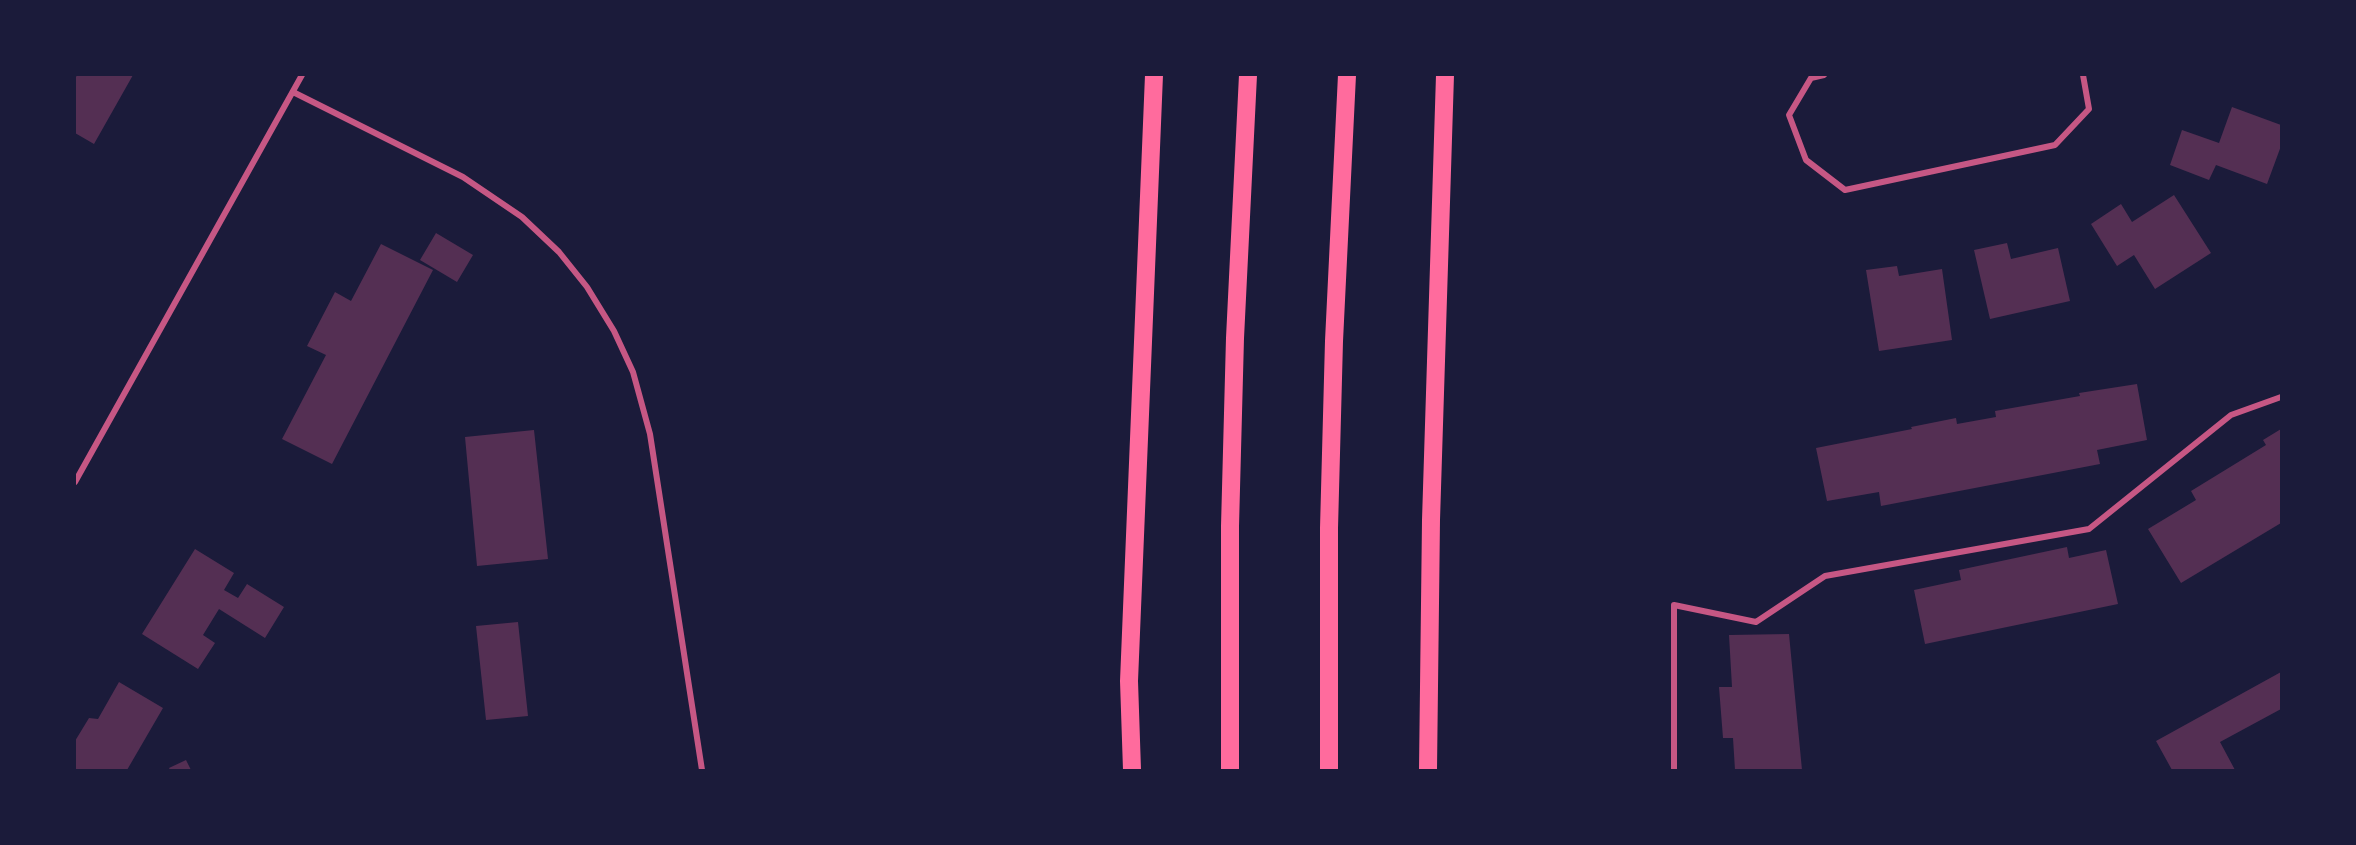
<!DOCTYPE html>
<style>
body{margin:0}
#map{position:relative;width:2356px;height:845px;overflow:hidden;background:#1b1b3a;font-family:"Source Sans 3",sans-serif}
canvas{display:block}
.frame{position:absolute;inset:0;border:76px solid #1b1b3a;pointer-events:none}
</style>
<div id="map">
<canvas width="2356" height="845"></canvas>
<div class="frame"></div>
</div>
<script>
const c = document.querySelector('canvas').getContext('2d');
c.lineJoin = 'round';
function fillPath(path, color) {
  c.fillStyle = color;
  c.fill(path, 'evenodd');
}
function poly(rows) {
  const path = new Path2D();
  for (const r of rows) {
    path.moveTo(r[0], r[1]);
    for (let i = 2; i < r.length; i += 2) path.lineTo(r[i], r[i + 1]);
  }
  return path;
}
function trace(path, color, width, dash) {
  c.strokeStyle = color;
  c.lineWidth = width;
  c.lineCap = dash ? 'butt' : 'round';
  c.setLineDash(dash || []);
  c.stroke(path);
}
fillPath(poly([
 [77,75,133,75,94,144,75,133,75,79],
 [2232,107,2281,125,2281,146,2267,184,2216,165,2209,180,2170,165,2182,130,2219,143],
 [2174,195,2211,253,2155,289,2134,255,2117,266,2091,224,2121,204,2132,222],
 [436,233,473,255,457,282,420,260],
 [2007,243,2011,259,2058,248,2070,301,1990,319,1974,250],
 [381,244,433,270,332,464,282,439,326,355,307,346,335,292,351,301],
 [1897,266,1899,276,1942,269,1952,340,1879,351,1866,270],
 [2137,384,2147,440,2097,450,2100,464,1881,506,1879,492,1827,501,1816,448,1912,429,1911,427,1956,418,1957,424,1996,417,1995,411,2080,396,2079,393],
 [2281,429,2281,523,2181,583,2148,529,2196,500,2191,491,2266,445,2263,440],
 [534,430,548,559,477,566,465,437],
 [2067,547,2069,558,2106,550,2118,604,1925,644,1914,590,1961,580,1959,570],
 [195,549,234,573,224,590,238,598,247,584,284,607,265,638,219,609,203,635,215,643,198,669,142,634],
 [518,622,528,716,486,720,476,626],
 [1789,634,1802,770,1735,770,1733,738,1723,738,1719,687,1732,687,1729,635],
 [2281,672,2281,709,2220,742,2235,770,2172,770,2156,741],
 [119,682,163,708,127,770,75,770,75,741,89,718,98,719],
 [186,760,191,770,170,770,169,768]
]), '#542f53');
trace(poly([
 [1824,75,1811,78,1789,115,1806,160,1845,190,2055,145,2089,109,2083,75],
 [293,92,463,177,522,217,559,252,587,287,614,331,633,372,650,434,702,770],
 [75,482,302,75],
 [1674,770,1674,605,1756,622,1825,576,2089,529,2231,415,2281,397]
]), '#c65784', 6);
trace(poly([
 [1132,770,1129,681,1154,75],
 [1230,770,1230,526,1235,338,1248,75],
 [1329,770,1329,528,1334,341,1347,75],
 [1428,770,1431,520,1445,75]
]), '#ff6b9d', 18);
</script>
